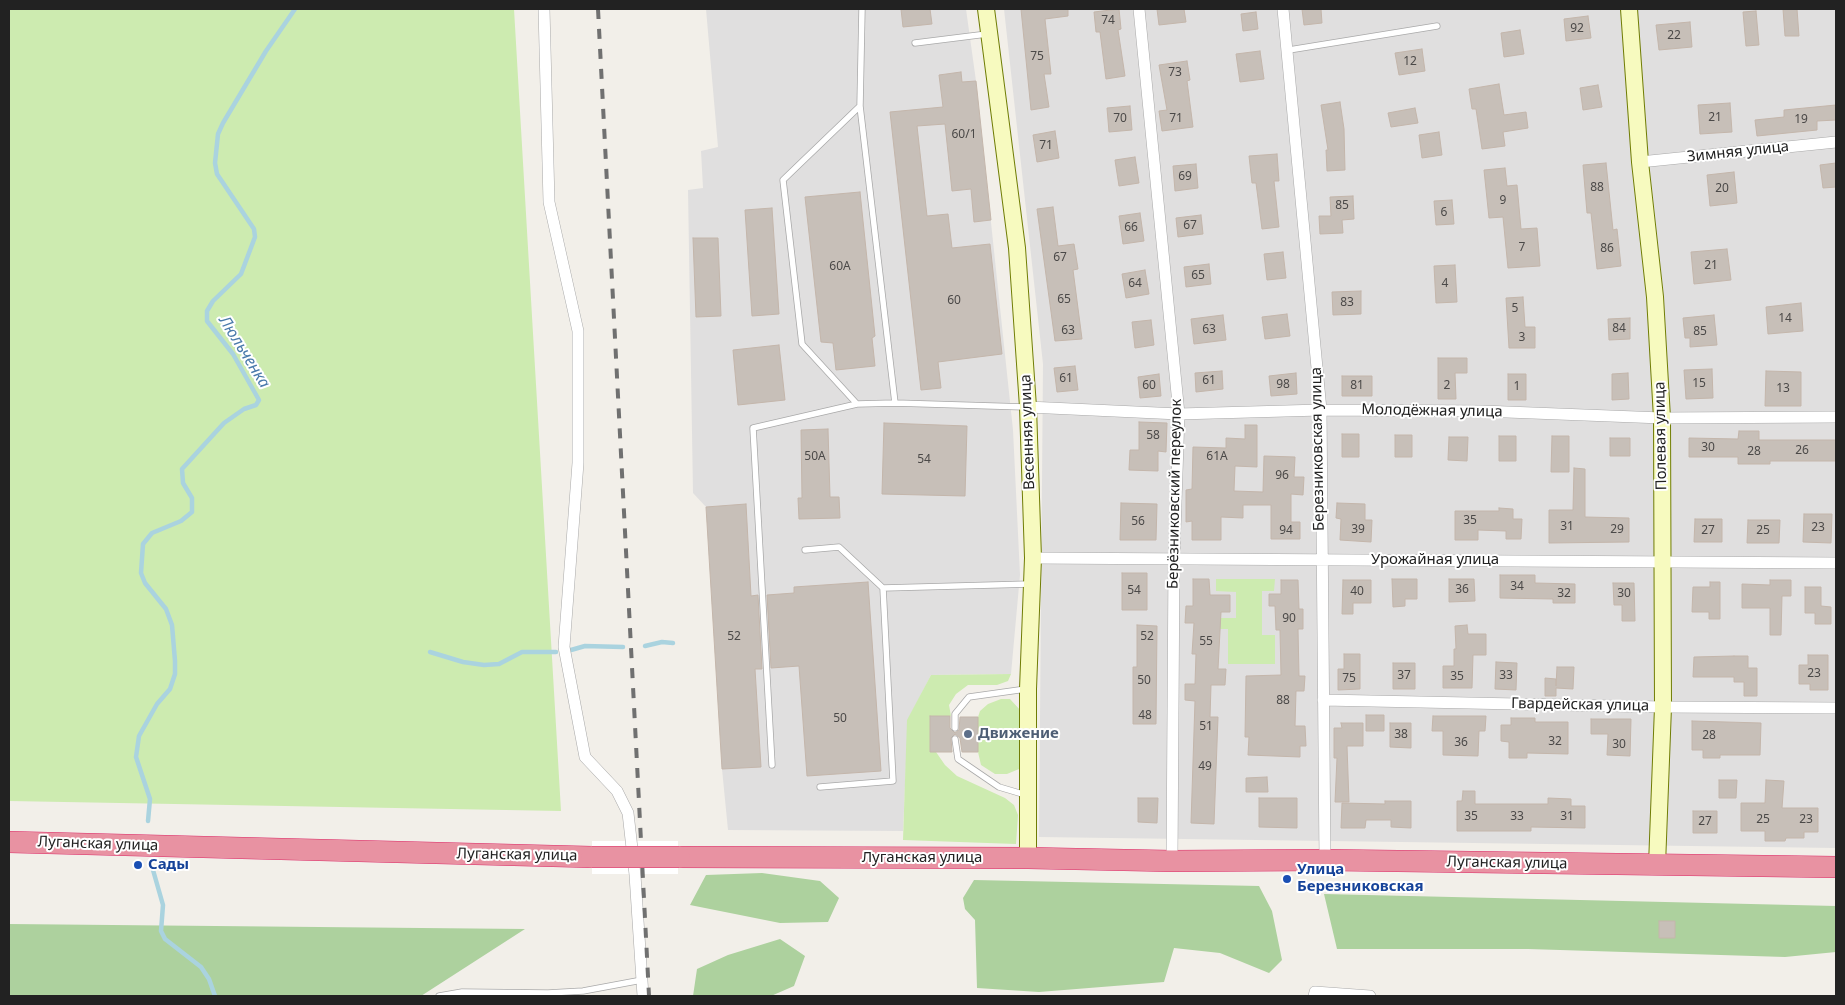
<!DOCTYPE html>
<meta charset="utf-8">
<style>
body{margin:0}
#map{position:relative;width:1845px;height:1005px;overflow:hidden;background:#f2efe9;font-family:"Noto Sans",sans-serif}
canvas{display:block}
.frame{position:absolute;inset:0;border:10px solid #222;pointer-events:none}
</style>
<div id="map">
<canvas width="1845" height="1005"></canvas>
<div class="frame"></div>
</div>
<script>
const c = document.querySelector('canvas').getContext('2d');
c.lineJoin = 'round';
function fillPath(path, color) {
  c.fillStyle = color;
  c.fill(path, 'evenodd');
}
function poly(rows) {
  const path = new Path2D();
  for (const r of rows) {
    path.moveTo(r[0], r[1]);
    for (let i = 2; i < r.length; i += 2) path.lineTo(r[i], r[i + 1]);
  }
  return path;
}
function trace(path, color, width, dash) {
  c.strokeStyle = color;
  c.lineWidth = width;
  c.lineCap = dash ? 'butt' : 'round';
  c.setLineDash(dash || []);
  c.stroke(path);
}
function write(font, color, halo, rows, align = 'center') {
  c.font = font + ' "Noto Sans",sans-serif';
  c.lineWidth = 4;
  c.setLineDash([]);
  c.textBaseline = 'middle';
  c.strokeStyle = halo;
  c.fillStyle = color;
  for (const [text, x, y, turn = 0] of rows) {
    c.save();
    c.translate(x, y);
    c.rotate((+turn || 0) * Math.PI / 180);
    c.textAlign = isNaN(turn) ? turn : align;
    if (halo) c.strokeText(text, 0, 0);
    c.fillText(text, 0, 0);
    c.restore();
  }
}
fillPath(poly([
 [706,9,966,9,976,81,1013,430,1020,575,1011,674,931,675,908,720,903,831,728,830,722,769,706,507,693,493,688,190,703,188,701,151,718,147],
 [1004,9,1836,9,1836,848,1039,837,1043,364]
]), '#e0dfdf');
fillPath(poly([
 [9,9,514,9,561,811,9,801],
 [1216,579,1275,579,1274,591,1262,591,1262,635,1275,635,1275,664,1228,664,1228,629,1220,629,1219,618,1236,618,1236,592,1216,591],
 [1011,674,1008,681,997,685,968,685,956,694,949,705,951,716,930,716,930,752,936,752,945,765,957,776,1005,798,1014,805,1018,815,1016,844,903,840,907,720,931,675],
 [1001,699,1010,699,1021,711,1019,769,1007,774,995,774,981,765,978,752,978,717,980,711,988,704]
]), '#cdebb0');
fillPath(poly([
 [762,873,820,881,839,898,828,922,780,923,690,905,706,875],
 [974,880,1259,886,1272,911,1282,960,1269,973,1220,953,1174,948,1164,982,1039,992,977,988,975,920,965,909,963,898],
 [1324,894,1836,906,1836,952,1785,957,1528,949,1337,949],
 [9,924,525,929,421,996,9,996],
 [780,939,805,956,794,986,771,996,693,996,697,969,728,955]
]), '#add19e');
fillPath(poly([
 [592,841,678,841,678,874,592,874]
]), '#fff');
trace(poly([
 [645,646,662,642,673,643],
 [571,650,585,646,623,647],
 [430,652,463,662,484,665,499,664,522,652,556,652],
 [148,821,150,799,136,757,139,736,157,704,170,689,175,674,175,661,172,625,166,609,145,583,141,573,143,544,152,533,181,521,192,512,192,498,183,483,182,469,224,423,244,409,256,405,259,400,233,354,207,321,207,311,213,301,241,274,255,237,254,229,217,174,215,163,218,134,223,123,266,51,295,9],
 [153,870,163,905,161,931,165,939,201,967,209,979,215,996]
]), '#aad3df', 4.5);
const building = poly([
 [901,9,930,9,932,24,903,27,901,9],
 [1021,9,1068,9,1068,16,1045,19,1051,74,1044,74,1049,107,1031,110,1021,9],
 [1119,9,1121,29,1118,30,1125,76,1106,79,1100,32,1096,32,1094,12,1119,9],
 [1157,9,1184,9,1186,22,1159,25,1157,9],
 [1302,9,1321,9,1322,23,1304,25,1302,9],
 [1783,9,1797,9,1799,36,1785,36,1783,9],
 [1756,11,1759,45,1746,46,1743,12,1756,11],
 [1256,12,1258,29,1243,31,1241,14,1256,12],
 [1588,16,1591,38,1566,41,1564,19,1588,16],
 [1690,22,1692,47,1659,50,1656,25,1690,22],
 [1520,30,1524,54,1504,57,1501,33,1520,30],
 [1422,49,1425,71,1399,75,1395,53,1422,49],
 [1260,51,1264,79,1240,82,1236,54,1260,51],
 [1187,61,1190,80,1187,81,1193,127,1162,131,1159,111,1167,110,1159,65,1187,61],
 [961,72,962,82,976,81,991,220,974,222,971,189,952,191,945,124,917,126,927,216,948,214,952,248,990,244,1002,354,938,362,941,388,921,390,890,112,943,107,939,75,961,72],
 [1499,84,1504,115,1526,112,1528,128,1503,132,1505,146,1482,149,1476,109,1472,109,1469,89,1499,84],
 [1598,85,1602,107,1583,110,1580,88,1598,85],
 [1340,102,1344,129,1345,170,1327,171,1326,150,1328,150,1321,105,1340,102],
 [1730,103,1732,132,1700,134,1698,105,1730,103],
 [1836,105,1836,120,1817,121,1817,130,1757,136,1755,120,1784,117,1784,110,1836,105],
 [1130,106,1132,130,1109,132,1107,108,1130,106],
 [1415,108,1418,123,1391,127,1388,113,1415,108],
 [1055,131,1059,158,1037,162,1033,135,1055,131],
 [1439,132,1442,155,1422,158,1419,135,1439,132],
 [1277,154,1279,181,1274,181,1279,227,1262,229,1256,183,1252,183,1249,156,1277,154],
 [1135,157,1139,183,1119,186,1115,160,1135,157],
 [1606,163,1613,230,1617,229,1621,266,1597,269,1591,213,1587,213,1583,165,1606,163],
 [1836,163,1836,187,1823,188,1820,165,1836,163],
 [1196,164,1198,188,1175,191,1173,166,1196,164],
 [1505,168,1507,186,1517,185,1521,229,1537,228,1540,266,1508,268,1503,217,1489,218,1484,170,1505,168],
 [1734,172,1737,203,1710,206,1707,175,1734,172],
 [860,192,875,336,872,338,875,366,836,370,833,343,821,342,805,197,860,192],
 [1353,196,1354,219,1342,220,1343,233,1320,234,1319,216,1331,216,1330,197,1353,196],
 [1452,200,1454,224,1436,225,1434,201,1452,200],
 [1053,207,1058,246,1074,244,1078,269,1073,270,1082,339,1055,341,1037,209,1053,207],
 [772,208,779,314,752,316,745,210,772,208],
 [1140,213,1144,241,1123,244,1119,216,1140,213],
 [1201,215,1203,234,1178,237,1176,218,1201,215],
 [693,238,718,238,721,316,696,317,693,238],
 [1727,249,1731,280,1694,284,1691,252,1727,249],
 [1283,252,1286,278,1267,280,1264,254,1283,252],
 [1209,264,1211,284,1186,287,1184,267,1209,264],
 [1455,265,1457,302,1436,303,1434,266,1455,265],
 [1145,270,1149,294,1126,298,1122,274,1145,270],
 [1361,291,1361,314,1333,315,1332,292,1361,291],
 [1523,297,1525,327,1535,327,1535,348,1509,348,1506,298,1523,297],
 [1801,303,1803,331,1768,334,1766,307,1801,303],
 [1287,314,1290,336,1265,339,1262,317,1287,314],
 [1223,315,1226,340,1194,344,1191,319,1223,315],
 [1714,315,1717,345,1690,347,1690,338,1685,338,1683,318,1714,315],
 [1630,318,1630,339,1609,340,1608,319,1630,318],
 [1151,320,1154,345,1135,348,1132,322,1151,320],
 [779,345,785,400,738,405,733,350,779,345],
 [1438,358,1467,358,1467,373,1455,373,1456,399,1438,399,1438,358],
 [1075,366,1078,390,1057,392,1054,368,1075,366],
 [1712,369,1713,398,1686,399,1684,370,1712,369],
 [1222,371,1223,389,1196,392,1195,373,1222,371],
 [1766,371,1801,372,1801,406,1765,406,1766,371],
 [1296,373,1297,394,1271,396,1269,376,1296,373],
 [1628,373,1629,399,1612,400,1612,374,1628,373],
 [1159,374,1161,396,1140,398,1138,377,1159,374],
 [1508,374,1526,374,1526,400,1508,400,1508,374],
 [1342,376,1372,376,1372,396,1342,396,1342,376],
 [1139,422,1167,423,1166,452,1158,451,1158,471,1129,470,1130,450,1139,450,1139,422],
 [884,423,967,426,965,496,882,494,884,423],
 [1245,425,1257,425,1257,467,1235,466,1234,491,1263,492,1264,456,1295,457,1294,477,1304,477,1303,495,1291,494,1291,522,1300,522,1300,539,1271,539,1271,505,1243,505,1243,518,1221,517,1221,540,1192,540,1192,521,1186,522,1186,490,1192,489,1193,447,1226,448,1226,438,1245,439,1245,425],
 [828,429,830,497,839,497,840,518,799,519,798,498,802,498,801,430,828,429],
 [1739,431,1759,431,1759,440,1836,440,1836,461,1770,461,1770,464,1738,464,1738,457,1689,457,1689,438,1738,439,1739,431],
 [1342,434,1359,434,1359,457,1342,457,1342,434],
 [1395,435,1412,435,1412,457,1395,457,1395,435],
 [1499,436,1516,436,1516,461,1499,461,1499,436],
 [1552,436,1569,436,1569,472,1551,472,1552,436],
 [1449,437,1468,437,1467,461,1448,460,1449,437],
 [1610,438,1630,438,1630,456,1610,456,1610,438],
 [1574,468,1585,469,1585,517,1629,518,1629,542,1549,543,1549,510,1573,510,1574,468],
 [1121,503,1157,504,1156,540,1120,540,1121,503],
 [1337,503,1365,504,1365,520,1372,520,1371,542,1340,540,1341,519,1336,518,1337,503],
 [746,504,751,596,758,595,762,669,755,669,761,767,722,769,706,507,746,504],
 [1499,508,1513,509,1513,519,1522,519,1521,539,1506,539,1506,531,1478,530,1478,540,1455,540,1455,511,1499,511,1499,508],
 [1804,514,1832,514,1831,543,1803,542,1804,514],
 [1695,519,1722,519,1722,542,1694,542,1695,519],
 [1748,520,1780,520,1779,543,1747,543,1748,520],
 [1122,573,1147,573,1147,610,1122,610,1122,573],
 [1500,575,1535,575,1535,583,1575,584,1575,603,1553,603,1553,599,1500,598,1500,575],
 [1193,579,1209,579,1210,595,1230,595,1230,612,1221,612,1218,669,1226,669,1225,685,1211,685,1210,717,1218,717,1214,824,1191,823,1195,701,1185,700,1185,684,1195,684,1196,654,1192,654,1194,623,1185,623,1186,606,1193,606,1193,579],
 [1392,579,1417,579,1417,599,1405,599,1405,606,1393,607,1392,579],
 [1449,579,1474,579,1475,601,1449,602,1449,579],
 [1281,580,1298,580,1299,609,1303,609,1303,629,1298,629,1299,676,1305,676,1304,691,1296,691,1295,726,1305,726,1306,746,1300,746,1300,757,1248,755,1249,737,1245,737,1246,676,1281,675,1280,630,1276,630,1275,606,1269,606,1269,594,1281,594,1281,580],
 [1343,580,1371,580,1371,603,1353,603,1353,614,1342,614,1343,580],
 [1770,580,1791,580,1791,596,1782,596,1781,635,1770,635,1770,608,1742,608,1742,584,1770,585,1770,580],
 [868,582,881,771,807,776,799,666,771,668,767,595,794,593,794,587,868,582],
 [1710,582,1720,582,1720,619,1709,619,1709,612,1692,612,1693,587,1710,587,1710,582],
 [1613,583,1634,583,1635,621,1622,621,1622,605,1614,605,1613,583],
 [1805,587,1821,587,1821,606,1831,607,1831,624,1815,624,1815,613,1805,613,1805,587],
 [1137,625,1157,626,1156,724,1133,724,1133,667,1137,667,1137,625],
 [1467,625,1468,634,1486,634,1486,655,1473,655,1472,688,1443,688,1443,666,1454,666,1454,649,1456,649,1455,626,1467,625],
 [1344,654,1360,654,1360,689,1338,690,1338,669,1344,669,1344,654],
 [1808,655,1828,655,1828,690,1810,690,1810,684,1799,684,1799,665,1808,665,1808,655],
 [1734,656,1748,656,1748,668,1757,668,1757,696,1744,696,1744,682,1734,682,1734,677,1693,677,1694,657,1734,656],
 [1496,662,1517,663,1516,690,1495,689,1496,662],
 [1393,663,1415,663,1415,689,1393,689,1393,663],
 [1557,667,1574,667,1573,689,1556,688,1556,696,1545,696,1545,678,1556,679,1556,686,1557,667],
 [1366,715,1384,715,1384,731,1366,731,1366,715],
 [930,716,950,716,950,728,955,733,959,730,960,717,978,717,978,752,962,752,960,738,955,734,951,738,952,752,930,752,930,716],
 [1433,716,1486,716,1485,731,1479,731,1478,756,1443,755,1443,731,1432,731,1433,716],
 [1511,718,1535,718,1535,722,1568,722,1568,754,1527,753,1527,758,1509,758,1509,742,1501,741,1501,725,1511,725,1511,718],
 [1591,719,1631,719,1630,756,1607,755,1608,734,1591,734,1591,719],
 [1692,721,1761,723,1760,755,1720,755,1720,758,1703,758,1703,750,1692,750,1692,721],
 [1341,723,1363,723,1363,746,1347,746,1349,802,1335,802,1337,758,1334,758,1334,728,1342,728,1341,723],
 [1390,723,1411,723,1411,748,1390,747,1390,723],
 [1267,777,1268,792,1246,792,1246,778,1267,777],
 [1719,780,1737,780,1736,798,1719,798,1719,780],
 [1766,780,1784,781,1782,808,1818,808,1818,832,1804,832,1804,838,1786,838,1785,841,1765,841,1765,831,1741,831,1741,803,1765,803,1766,780],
 [1463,791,1475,791,1475,804,1548,804,1548,798,1571,799,1571,806,1585,806,1585,828,1531,827,1531,831,1457,831,1457,801,1462,801,1463,791],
 [1138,798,1158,798,1157,823,1138,822,1138,798],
 [1259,798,1297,798,1297,828,1259,827,1259,798],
 [1385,801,1411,801,1411,828,1391,827,1391,820,1366,820,1365,828,1341,828,1342,803,1385,804,1385,801],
 [1693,811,1717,811,1717,833,1693,833,1693,811],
 [1659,921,1675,921,1675,938,1659,938,1659,921]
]);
fillPath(building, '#c7bfb8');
trace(building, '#c4b6ab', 1);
const lane = poly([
 [862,9,860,106,783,180,802,344,857,404,895,403],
 [915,43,987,34],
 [1289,50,1437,26],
 [860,106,895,403,1025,407],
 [805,550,839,547,883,588,893,781,820,787],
 [883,588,1030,584],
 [955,728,955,714,969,697,1026,689],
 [955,739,958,759,999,787,1026,795],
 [772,765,753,428,857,404],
 [439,996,462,992,548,993,583,991,642,980]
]);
const street = poly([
 [544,9,549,202,578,331,578,463,564,647,585,757,617,791,628,813,635,875,643,996],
 [1139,9,1179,414,1174,560,1172,861],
 [1283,9,1321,410,1325,860],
 [1640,162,1836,142],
 [1028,407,1179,414,1321,410,1481,411,1662,418,1836,417],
 [1033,558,1836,563],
 [1323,700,1663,707,1836,708],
 [1314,996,1315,992,1370,996]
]);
const secondary = poly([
 [986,9,1017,248,1028,407,1033,558,1028,689,1028,858],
 [1629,9,1640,162,1655,297,1662,418,1663,707,1657,865]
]);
const highway = poly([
 [9,842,592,857],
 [679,857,1028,858,1172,861,1325,860,1836,867]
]);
trace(lane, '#a9a9a9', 7);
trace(street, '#a9a9a9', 12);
trace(secondary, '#707d05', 18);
trace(highway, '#dc2a67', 22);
trace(lane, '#fff', 5.5);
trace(street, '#fff', 11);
trace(secondary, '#f7fabf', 16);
trace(highway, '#e892a2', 21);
trace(poly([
 [598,9,649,996]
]), '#707070', 4, [10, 10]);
const highwayBridge = poly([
 [592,857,679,857]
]);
trace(highwayBridge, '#dc2a67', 22, []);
trace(highwayBridge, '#e892a2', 21);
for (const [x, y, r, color] of [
 [968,734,5,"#5c6f8a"],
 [138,865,5,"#1a4fb4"],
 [1287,879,5,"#1a4fb4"]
]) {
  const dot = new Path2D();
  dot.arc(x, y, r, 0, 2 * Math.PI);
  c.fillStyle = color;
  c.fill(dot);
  trace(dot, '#fff', 2);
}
write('12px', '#4b4948', null, [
 ["74",1108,21],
 ["92",1577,29],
 ["22",1674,36],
 ["75",1037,57],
 ["12",1410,62],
 ["73",1175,73],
 ["21",1715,118],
 ["70",1120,119],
 ["71",1176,119],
 ["19",1801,120],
 ["60/1",964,135],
 ["71",1046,146],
 ["69",1185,177],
 ["88",1597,188],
 ["20",1722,189],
 ["9",1503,201],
 ["85",1342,206],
 ["6",1444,213],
 ["67",1190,226],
 ["66",1131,228],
 ["7",1522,248],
 ["86",1607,249],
 ["67",1060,258],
 ["21",1711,266],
 ["60А",840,267],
 ["65",1198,276],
 ["64",1135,284],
 ["4",1445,284],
 ["65",1064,300],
 ["60",954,301],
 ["83",1347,303],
 ["5",1515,309],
 ["14",1785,319],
 ["84",1619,329],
 ["63",1209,330],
 ["63",1068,331],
 ["85",1700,332],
 ["3",1522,338],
 ["61",1066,379],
 ["61",1209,381],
 ["15",1699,384],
 ["98",1283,385],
 ["60",1149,386],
 ["81",1357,386],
 ["2",1447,386],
 ["1",1517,387],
 ["13",1783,389],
 ["58",1153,436],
 ["30",1708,448],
 ["26",1802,451],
 ["28",1754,452],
 ["50А",815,457],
 ["61А",1217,457],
 ["54",924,460],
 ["96",1282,476],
 ["35",1470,521],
 ["56",1138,522],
 ["31",1567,527],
 ["23",1818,528],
 ["39",1358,530],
 ["29",1617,530],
 ["94",1286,531],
 ["27",1708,531],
 ["25",1763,531],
 ["34",1517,587],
 ["36",1462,590],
 ["54",1134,591],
 ["40",1357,592],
 ["32",1564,594],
 ["30",1624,594],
 ["90",1289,619],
 ["52",734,637],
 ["52",1147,637],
 ["55",1206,642],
 ["23",1814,674],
 ["37",1404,676],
 ["33",1506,676],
 ["35",1457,677],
 ["75",1349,679],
 ["50",1144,681],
 ["88",1283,701],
 ["48",1145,716],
 ["50",840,719],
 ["51",1206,727],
 ["38",1401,735],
 ["28",1709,736],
 ["32",1555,742],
 ["36",1461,743],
 ["30",1619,745],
 ["49",1205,767],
 ["35",1471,817],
 ["33",1517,817],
 ["31",1567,817],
 ["25",1763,820],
 ["23",1806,820],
 ["27",1705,822]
]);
write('15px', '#222', '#fff', [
 ["Зимняя улица",1738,152,-6],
 ["Молодёжная улица",1432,411,1],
 ["Весенняя улица",1028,432,-92],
 ["Полевая улица",1661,436,-91],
 ["Березниковская улица",1318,449,-91],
 ["Берёзниковский переулок",1175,494,-89],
 ["Урожайная улица",1435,560],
 ["Гвардейская улица",1580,705,1],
 ["Луганская улица",98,844,2],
 ["Луганская улица",517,855,1],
 ["Луганская улица",922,858],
 ["Луганская улица",1507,863,1]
]);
write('bold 15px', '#4e5e75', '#fff', [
 ["Движение",978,734]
], 'left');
write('bold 15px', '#164399', '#fff', [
 ["Сады",148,865],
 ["Улица",1297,870],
 ["Березниковская",1297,887]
], 'left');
write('italic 16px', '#4a7aab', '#fff', [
 ["Люльченка",244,352,58]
]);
</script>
